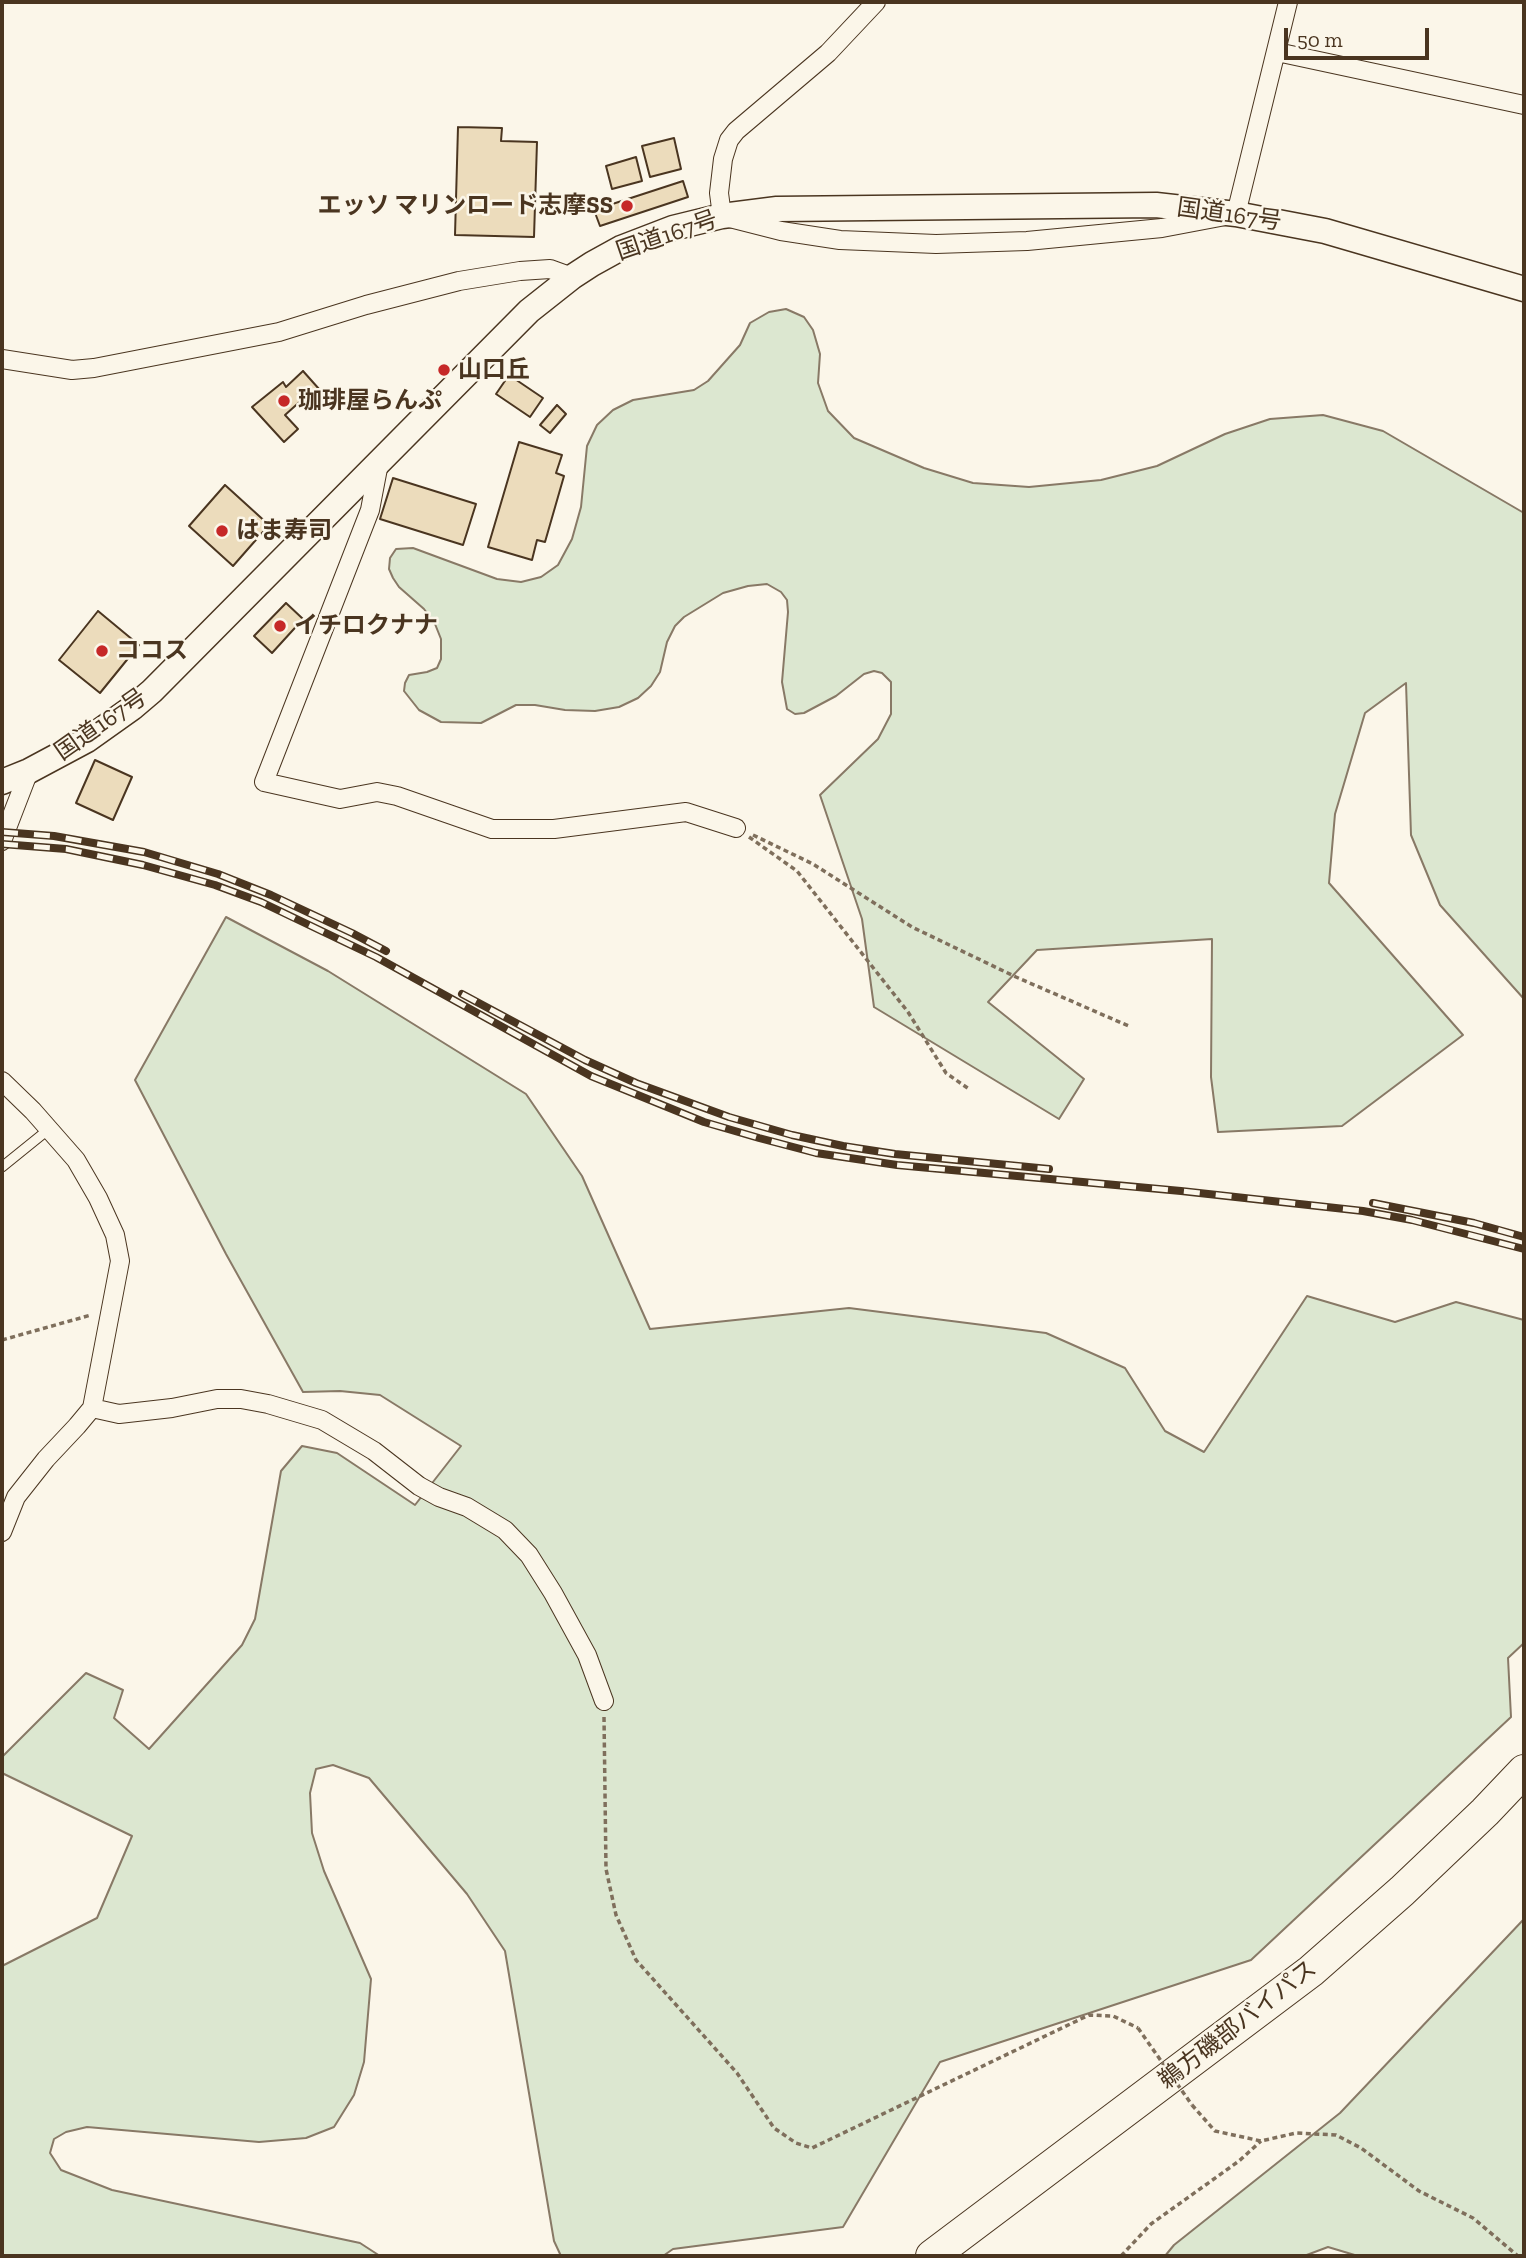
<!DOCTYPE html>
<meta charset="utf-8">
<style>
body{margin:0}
#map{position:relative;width:1526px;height:2258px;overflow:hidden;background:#fbf6e9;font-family:"Zilla Slab",serif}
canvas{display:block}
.frame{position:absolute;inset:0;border:4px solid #4a3520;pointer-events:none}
.scale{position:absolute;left:1284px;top:28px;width:145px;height:32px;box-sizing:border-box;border:4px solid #4a3520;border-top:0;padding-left:9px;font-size:21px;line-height:24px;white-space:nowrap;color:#4a3520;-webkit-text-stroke:5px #fbf6e9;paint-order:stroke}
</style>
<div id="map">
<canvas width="1526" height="2258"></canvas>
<div class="frame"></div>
<div class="scale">50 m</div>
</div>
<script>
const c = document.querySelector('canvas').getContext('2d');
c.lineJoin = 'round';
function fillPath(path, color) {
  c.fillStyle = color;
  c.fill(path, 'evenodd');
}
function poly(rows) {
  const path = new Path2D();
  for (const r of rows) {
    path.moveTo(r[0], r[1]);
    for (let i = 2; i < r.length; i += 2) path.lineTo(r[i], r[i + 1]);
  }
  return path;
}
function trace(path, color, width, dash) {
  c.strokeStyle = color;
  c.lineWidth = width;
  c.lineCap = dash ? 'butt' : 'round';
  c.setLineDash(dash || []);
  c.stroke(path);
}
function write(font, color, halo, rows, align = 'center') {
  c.font = font + ' "Zilla Slab","Noto Sans JP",serif';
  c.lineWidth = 5;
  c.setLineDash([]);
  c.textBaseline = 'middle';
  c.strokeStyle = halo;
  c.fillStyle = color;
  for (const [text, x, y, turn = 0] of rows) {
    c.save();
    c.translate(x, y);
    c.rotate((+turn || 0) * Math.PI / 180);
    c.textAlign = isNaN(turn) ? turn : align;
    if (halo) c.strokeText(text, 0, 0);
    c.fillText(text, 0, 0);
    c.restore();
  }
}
const green = poly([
 [786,309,804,317,813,330,820,354,818,383,828,411,854,438,924,468,973,483,1029,487,1101,480,1157,466,1225,434,1270,419,1323,415,1383,431,1524,513,1524,999,1440,905,1411,835,1406,683,1365,713,1335,814,1329,883,1463,1035,1342,1126,1218,1132,1211,1077,1212,939,1037,950,988,1002,1084,1079,1059,1119,874,1007,862,919,820,795,878,739,891,714,891,682,882,673,874,671,864,674,836,696,804,713,795,714,787,709,782,682,788,612,787,600,781,592,767,584,748,586,723,593,684,617,675,626,667,642,660,672,651,686,638,698,619,707,595,711,565,710,535,705,516,705,481,723,441,722,419,710,404,691,405,683,409,675,427,672,437,668,441,659,441,639,435,624,424,609,399,587,393,578,389,569,390,558,396,549,413,548,497,579,521,582,541,577,558,565,572,539,581,507,587,446,597,425,613,410,633,400,694,390,708,381,740,345,750,323,769,312,786,309],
 [226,917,328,971,526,1094,582,1176,650,1329,849,1308,1046,1333,1125,1368,1165,1431,1204,1452,1307,1296,1395,1322,1456,1302,1524,1320,1524,1643,1508,1658,1511,1717,1251,1960,940,2062,843,2227,673,2249,663,2256,561,2256,554,2241,505,1951,467,1894,369,1778,333,1765,316,1769,310,1793,312,1833,324,1871,371,1979,364,2062,354,2095,334,2127,306,2138,259,2142,87,2127,66,2132,54,2139,50,2153,61,2170,112,2190,360,2243,380,2256,2,2256,2,1966,97,1918,132,1836,2,1773,2,1757,86,1673,123,1690,114,1718,149,1749,242,1645,255,1619,281,1471,302,1446,337,1453,415,1505,461,1446,380,1395,340,1391,303,1392,226,1254,135,1080,226,917],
 [1524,1919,1524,2256,1358,2256,1328,2247,1304,2256,1165,2256,1174,2245,1340,2113,1524,1919]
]);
fillPath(green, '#dce7d0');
trace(green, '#887966', 2);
const building = poly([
 [458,127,502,128,501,141,537,142,534,237,455,235,458,127],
 [674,138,681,169,650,177,642,146,674,138],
 [636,157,642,181,612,189,606,166,636,157],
 [683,181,688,197,600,226,594,210,683,181],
 [303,371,327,398,315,410,304,398,285,415,298,429,284,442,252,407,283,382,286,387,303,371],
 [509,375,543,398,530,417,496,394,509,375],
 [557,405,566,414,550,433,540,425,557,405],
 [519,442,562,455,556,473,564,476,545,542,537,540,532,560,488,547,519,442],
 [393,478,476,504,463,545,380,519,393,478],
 [225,485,269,525,233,566,189,526,225,485],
 [286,603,303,619,272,653,254,636,286,603],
 [98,611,139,645,100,693,59,660,98,611],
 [95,760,132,777,113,820,76,803,95,760]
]);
fillPath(building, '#ecdcbc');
trace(building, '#4a3520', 2);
const lane = poly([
 [2,1167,49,1129]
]);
const street = poly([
 [876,2,828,53,736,131,729,140,723,159,719,193,722,216,781,231,840,240,936,244,1027,241,1162,228,1236,214,1288,2],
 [1277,52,1524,105],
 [2,359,72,370,94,368,279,332,366,305,459,281,520,271,550,269,572,277],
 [379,463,370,510,264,782,340,799,377,792,397,796,492,829,554,829,686,812,736,828],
 [2,841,29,771],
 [2,1081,33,1111,76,1160,98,1198,115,1235,120,1261,92,1408,77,1426,46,1459,16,1497,2,1532],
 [92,1408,119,1414,172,1408,217,1399,241,1399,268,1404,322,1420,374,1451,419,1486,439,1497,467,1507,505,1530,529,1555,553,1593,587,1655,604,1701]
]);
const secondary = poly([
 [2,782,29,771,87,740,132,708,152,691,529,311,572,277,592,264,621,248,673,228,722,216,777,209,1156,205,1236,214,1325,231,1524,289]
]);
const highway = poly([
 [932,2256,1311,1971,1402,1891,1485,1812,1524,1771]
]);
trace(lane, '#4a3520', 11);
trace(street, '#4a3520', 20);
trace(secondary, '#4a3520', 27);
trace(highway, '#4a3520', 34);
trace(poly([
 [753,835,813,864,912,927,1016,977,1131,1027],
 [749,837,797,871,908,1012,946,1073,969,1089],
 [2,1340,91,1315],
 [604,1717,606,1869,616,1915,636,1960,737,2073,774,2128,796,2143,812,2148,1089,2015,1113,2016,1138,2028],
 [1192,2105,1215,2131,1261,2141,1296,2133,1336,2135,1361,2148,1419,2191,1473,2218,1518,2256],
 [1121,2256,1151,2224,1239,2161,1261,2141]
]), '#7f6f5c', 3.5, [5, 3.5]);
trace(lane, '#fbf6e9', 9);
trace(street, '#fbf6e9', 18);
trace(secondary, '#fbf6e9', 24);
trace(highway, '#fbf6e9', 32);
const rail = poly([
 [2,832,54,836,144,852,218,874,271,895,352,933,386,951],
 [2,844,66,849,143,865,215,885,261,902,376,957,591,1076,704,1122,759,1138,816,1153,897,1165,1181,1191,1363,1211,1412,1220,1524,1249],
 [462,994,585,1060,636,1083,729,1117,792,1135,843,1146,895,1154,1049,1169],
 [1373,1203,1474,1223,1524,1237]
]);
trace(rail, '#4a3520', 8);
trace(rail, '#fbf6e9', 5, [16]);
trace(poly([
 [1138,2028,1192,2105]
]), '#7f6f5c', 3.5, [5, 3.5]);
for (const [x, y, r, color] of [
 [627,206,7,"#c62828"],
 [444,370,7,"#c62828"],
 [284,401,7,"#c62828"],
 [222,531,7,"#c62828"],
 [280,626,7,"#c62828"],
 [102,651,7,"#c62828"]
]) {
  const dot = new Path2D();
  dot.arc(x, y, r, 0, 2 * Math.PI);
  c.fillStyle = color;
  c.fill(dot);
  trace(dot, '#fbf6e9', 2.5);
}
write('bold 24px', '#4a3520', '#fbf6e9', [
 ["エッソ マリンロード志摩SS",613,206,"right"],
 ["山口丘",458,370],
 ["珈琲屋らんぷ",298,401],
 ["はま寿司",236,531],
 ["イチロクナナ",294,626],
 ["ココス",116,651]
], 'left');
write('24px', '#4a3520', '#fbf6e9', [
 ["国道167号",1229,215,8],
 ["国道167号",667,236,-19],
 ["国道167号",101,725,-35],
 ["鵜方磯部バイパス",1238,2025,-38]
]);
</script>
